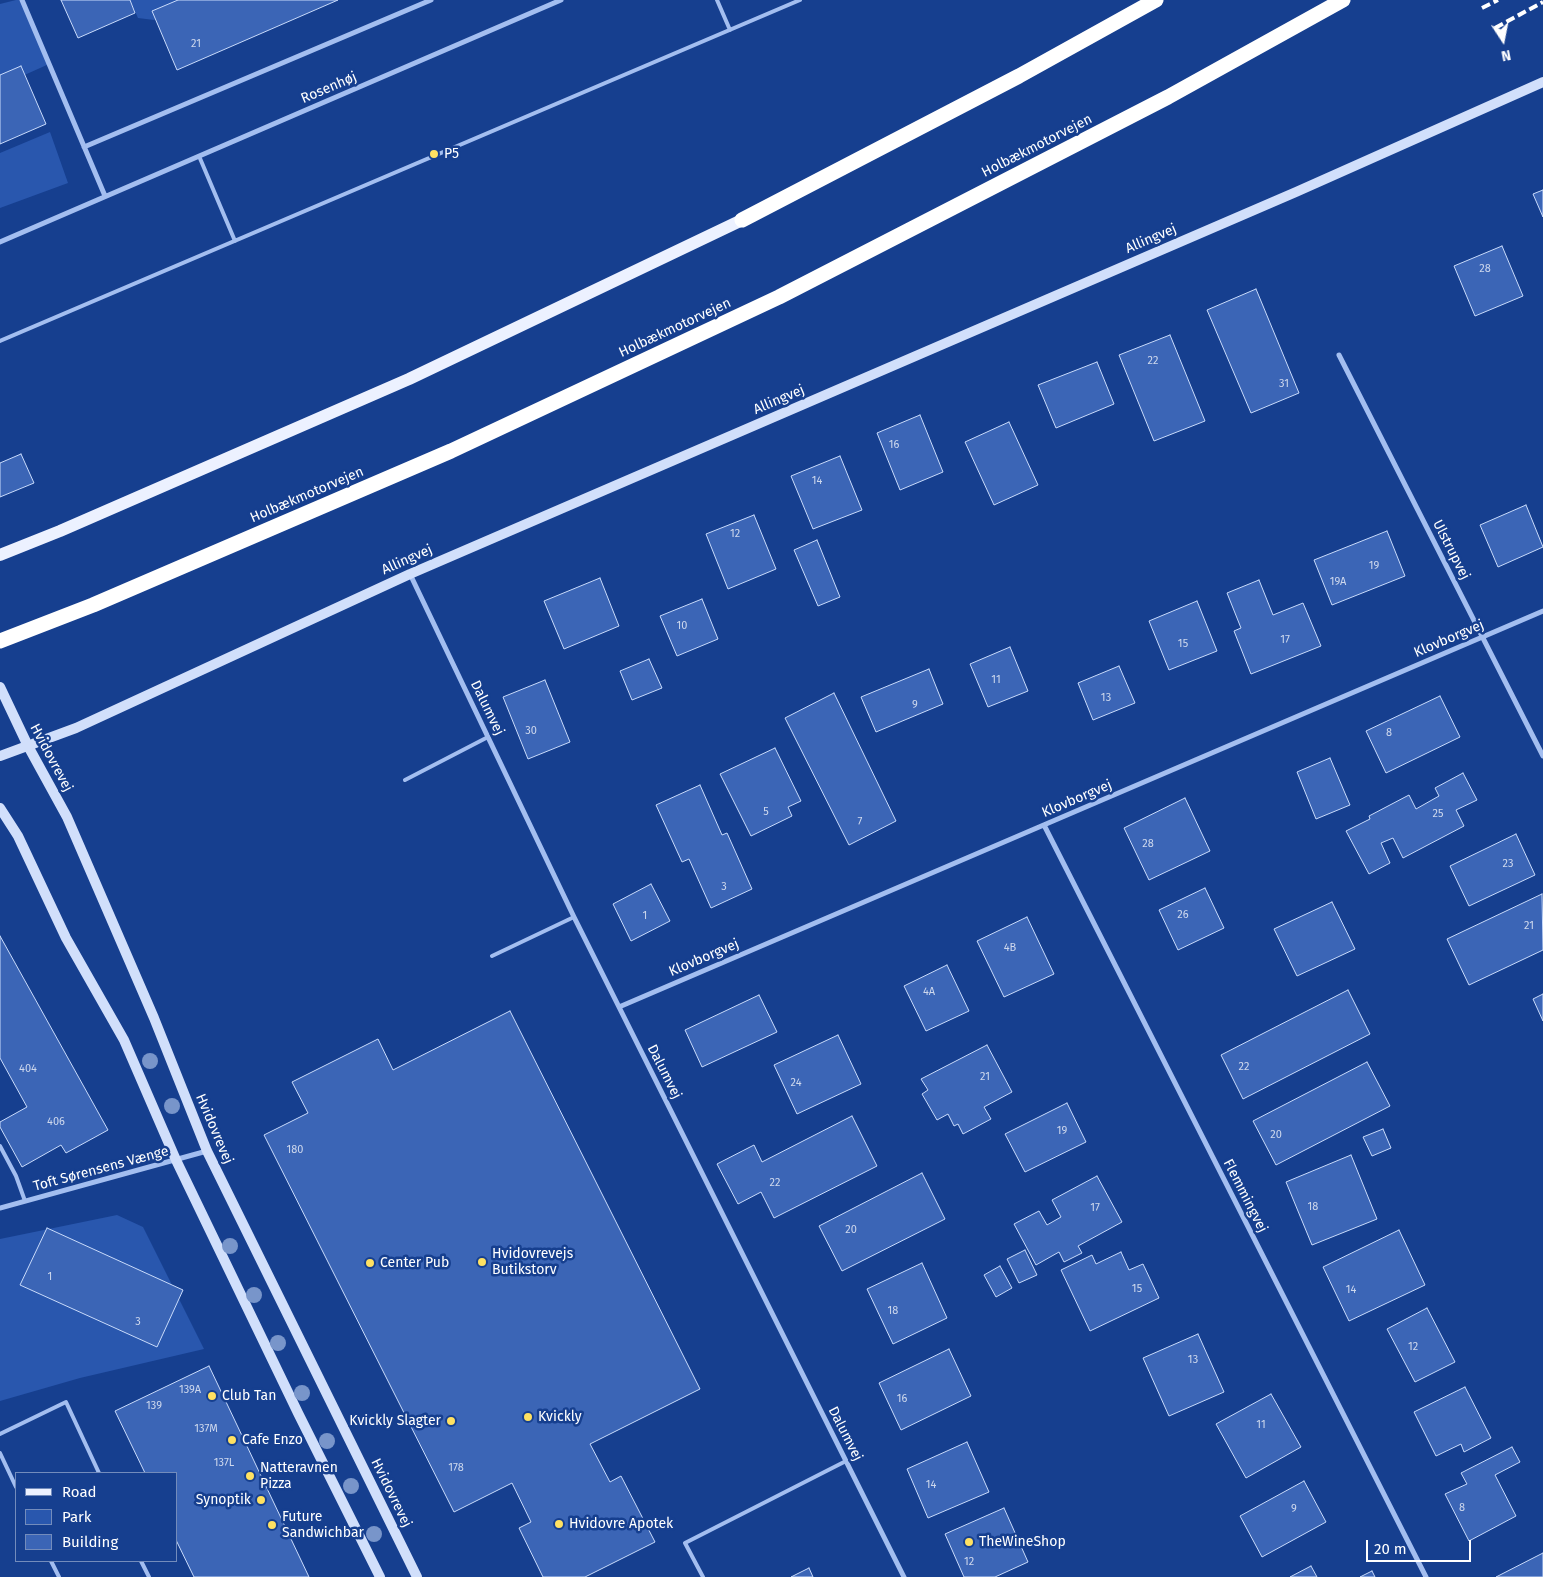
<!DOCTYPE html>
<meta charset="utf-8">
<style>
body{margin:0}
#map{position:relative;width:1543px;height:1577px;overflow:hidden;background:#163f8f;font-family:"Fira Sans",sans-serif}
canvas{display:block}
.legend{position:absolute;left:15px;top:1472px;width:162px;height:90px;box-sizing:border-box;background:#163f8f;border:1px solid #738cbc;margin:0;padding:6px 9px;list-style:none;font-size:15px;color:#fff}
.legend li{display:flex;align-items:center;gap:10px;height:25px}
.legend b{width:25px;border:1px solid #738cbc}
.north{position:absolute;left:1478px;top:15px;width:50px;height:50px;-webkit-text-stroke:4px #163f8f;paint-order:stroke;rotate:169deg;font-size:14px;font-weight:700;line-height:20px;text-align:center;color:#fff}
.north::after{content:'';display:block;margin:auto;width:18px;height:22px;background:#fff;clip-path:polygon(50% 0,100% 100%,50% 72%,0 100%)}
.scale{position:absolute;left:1366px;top:1540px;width:105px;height:22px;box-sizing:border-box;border:2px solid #fff;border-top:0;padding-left:6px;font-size:15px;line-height:18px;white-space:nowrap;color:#fff;-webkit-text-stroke:4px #163f8f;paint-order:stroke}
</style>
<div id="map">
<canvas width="1543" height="1577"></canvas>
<ul class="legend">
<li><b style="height:6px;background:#ecf1ff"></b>Road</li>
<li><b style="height:14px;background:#2957ae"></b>Park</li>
<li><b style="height:14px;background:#3b65b6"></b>Building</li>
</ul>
<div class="north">N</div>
<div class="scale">20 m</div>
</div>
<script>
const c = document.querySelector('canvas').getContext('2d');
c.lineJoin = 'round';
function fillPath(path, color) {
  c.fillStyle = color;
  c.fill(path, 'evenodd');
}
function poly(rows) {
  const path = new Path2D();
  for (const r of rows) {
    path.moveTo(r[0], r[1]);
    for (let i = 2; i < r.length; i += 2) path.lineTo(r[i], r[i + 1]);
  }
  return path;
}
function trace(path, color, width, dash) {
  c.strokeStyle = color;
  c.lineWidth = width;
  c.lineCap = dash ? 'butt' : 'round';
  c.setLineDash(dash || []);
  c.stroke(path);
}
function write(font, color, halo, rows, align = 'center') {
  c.font = font + ' "Fira Sans",sans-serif';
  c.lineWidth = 5;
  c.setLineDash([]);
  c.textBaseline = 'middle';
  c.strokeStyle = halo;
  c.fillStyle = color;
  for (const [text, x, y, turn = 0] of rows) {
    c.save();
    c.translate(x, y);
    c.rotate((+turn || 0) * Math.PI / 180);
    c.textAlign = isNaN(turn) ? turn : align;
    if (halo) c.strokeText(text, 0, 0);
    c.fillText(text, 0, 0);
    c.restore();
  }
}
fillPath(poly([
 [16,0,21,0,49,64,0,86,0,4],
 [130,0,199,0,154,20,138,18],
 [50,132,68,183,0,208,0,153],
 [117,1215,143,1227,204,1349,80,1378,0,1401,0,1239]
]), '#2957ae');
const building = poly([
 [61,0,130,0,135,13,78,38,61,0],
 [178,0,338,0,177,70,152,11,178,0],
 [21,66,46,124,0,144,0,75,21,66],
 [1543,190,1543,217,1533,194,1543,190],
 [1502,246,1523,296,1475,316,1454,266,1502,246],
 [1256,289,1299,393,1251,413,1207,310,1256,289],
 [1170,335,1205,421,1154,441,1119,355,1170,335],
 [1097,362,1114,404,1056,428,1038,385,1097,362],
 [920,415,943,472,900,490,877,433,920,415],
 [1009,422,1038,485,994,505,965,442,1009,422],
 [21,454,34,483,0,497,0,463,21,454],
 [840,456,862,510,813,529,791,476,840,456],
 [1526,505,1543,547,1498,567,1480,525,1526,505],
 [754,515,776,569,728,589,706,534,754,515],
 [1387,531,1405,576,1332,605,1314,560,1387,531],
 [817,540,840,597,818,606,794,550,817,540],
 [600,578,619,626,564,649,544,601,600,578],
 [1259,580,1273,615,1303,603,1321,646,1251,674,1234,631,1241,628,1227,593,1259,580],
 [702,599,718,639,677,656,660,616,702,599],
 [1197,601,1217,651,1169,670,1149,621,1197,601],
 [1010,647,1028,691,988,707,970,664,1010,647],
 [649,659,662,688,632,700,620,671,649,659],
 [1119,666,1135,703,1093,720,1078,683,1119,666],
 [929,669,943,704,876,732,861,697,929,669],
 [545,680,570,742,528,759,503,697,545,680],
 [834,693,896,821,849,845,785,718,834,693],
 [1440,696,1460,737,1386,773,1366,731,1440,696],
 [775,748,801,801,788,807,792,816,751,836,720,774,775,748],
 [1330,758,1350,805,1316,819,1297,772,1330,758],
 [1463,773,1477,800,1456,810,1464,826,1403,858,1393,838,1381,843,1390,863,1369,874,1346,831,1370,819,1369,816,1409,795,1416,809,1439,796,1435,788,1463,773],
 [700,785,722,835,727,833,752,889,711,908,689,859,682,862,656,805,700,785],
 [1185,798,1210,851,1149,880,1124,828,1185,798],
 [1516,834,1535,875,1469,906,1450,866,1516,834],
 [651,884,670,921,631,941,613,904,651,884],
 [1205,888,1224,928,1178,950,1159,910,1205,888],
 [1542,894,1543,950,1469,985,1447,939,1542,894],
 [1332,902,1355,949,1297,976,1274,929,1332,902],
 [1027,917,1054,974,1004,997,977,941,1027,917],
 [0,936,108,1130,66,1153,61,1145,22,1167,0,1127,0,1122,27,1107,0,1058,0,936],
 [947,965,969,1011,926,1031,904,986,947,965],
 [1348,990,1370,1034,1243,1099,1221,1055,1348,990],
 [1543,994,1543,1021,1533,999,1543,994],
 [759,995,777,1032,702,1067,685,1030,759,995],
 [510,1011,700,1389,590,1444,610,1482,621,1476,655,1542,585,1577,543,1577,519,1528,531,1522,512,1483,454,1512,264,1135,308,1113,292,1082,378,1039,393,1070,510,1011],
 [838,1035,861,1084,797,1114,774,1065,838,1035],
 [987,1045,1012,1092,984,1107,991,1119,963,1134,958,1124,954,1126,948,1114,937,1120,922,1094,928,1090,921,1079,987,1045],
 [1367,1062,1390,1106,1276,1165,1253,1121,1367,1062],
 [1067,1103,1086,1142,1025,1172,1005,1134,1067,1103],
 [852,1116,877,1166,774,1218,761,1192,738,1204,717,1164,754,1145,762,1162,852,1116],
 [1383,1129,1391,1148,1372,1156,1363,1137,1383,1129],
 [1351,1155,1377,1219,1312,1245,1286,1182,1351,1155],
 [922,1173,945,1219,842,1271,819,1226,922,1173],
 [1097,1176,1122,1222,1078,1246,1082,1253,1064,1262,1059,1252,1036,1265,1014,1224,1039,1211,1047,1225,1061,1217,1052,1200,1097,1176],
 [47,1228,183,1290,157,1347,20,1285,47,1228],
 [1399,1230,1425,1285,1349,1321,1323,1267,1399,1230],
 [1025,1250,1037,1275,1019,1283,1007,1259,1025,1250],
 [1121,1252,1129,1270,1143,1264,1159,1298,1090,1331,1061,1270,1092,1255,1096,1264,1121,1252],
 [922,1263,947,1318,893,1344,867,1289,922,1263],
 [1000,1266,1012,1288,996,1297,984,1275,1000,1266],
 [1427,1308,1455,1362,1415,1382,1387,1329,1427,1308],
 [1198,1334,1224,1392,1169,1416,1143,1358,1198,1334],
 [949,1349,971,1396,901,1430,879,1383,949,1349],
 [209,1366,309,1577,194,1577,176,1540,176,1473,145,1473,115,1411,209,1366],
 [1465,1387,1491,1438,1464,1452,1461,1444,1436,1456,1414,1412,1465,1387],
 [1271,1394,1301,1447,1246,1478,1216,1424,1271,1394],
 [967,1442,989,1492,928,1518,907,1469,967,1442],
 [1512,1447,1520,1462,1495,1475,1516,1516,1469,1541,1445,1494,1467,1484,1461,1473,1512,1447],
 [1304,1481,1326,1522,1262,1557,1240,1516,1304,1481],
 [1004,1508,1028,1562,995,1577,964,1577,945,1534,1004,1508],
 [1543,1553,1543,1577,1496,1577,1543,1553],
 [1311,1566,1317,1577,1290,1577,1311,1566],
 [809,1568,813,1577,791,1577,809,1568],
 [1372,1571,1375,1577,1360,1577,1372,1571]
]);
fillPath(building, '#3b65b6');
trace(building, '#c9dbfb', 1);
trace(poly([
 [717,0,730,30],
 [199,156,235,241],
 [0,341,800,0],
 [405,780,488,737],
 [492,956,574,917],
 [0,1146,16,1176,25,1201],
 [0,1434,66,1402,99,1473],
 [0,1453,16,1487],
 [51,1561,59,1577],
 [141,1561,149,1577],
 [703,1577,685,1543,846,1461]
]), '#a3bef0', 4);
trace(poly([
 [22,0,105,196],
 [84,147,431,0],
 [0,242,561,0],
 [1339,355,1543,756],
 [410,574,574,917,904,1577],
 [1044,825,1426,1577],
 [619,1007,1543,611],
 [0,1208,207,1151]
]), '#a3bef0', 5);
trace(poly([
 [0,687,28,746,67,817,154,1018,207,1151,417,1577],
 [0,756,76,728,410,574,1296,192,1543,82],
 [0,808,18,836,66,938,124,1040,176,1160,298,1413,380,1577]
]), '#d1dffb', 10);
trace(poly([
 [0,555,60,531,409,379,742,220]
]), '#ecf1ff', 12);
trace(poly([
 [742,220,1019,76,1156,0],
 [0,641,93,605,451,451,779,297,1168,97,1343,0]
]), '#fff', 15);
trace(poly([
 [1482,8,1498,0],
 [1495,28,1543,2]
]), '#fff', 4, [9, 4]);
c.fillStyle = '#7895ca';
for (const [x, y] of [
 [150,1061],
 [172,1106],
 [230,1246],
 [254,1295],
 [278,1343],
 [302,1393],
 [327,1441],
 [351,1486],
 [374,1534]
]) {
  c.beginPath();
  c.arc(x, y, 8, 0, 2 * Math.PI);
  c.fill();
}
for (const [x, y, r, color] of [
 [434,154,5,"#ffe162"],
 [482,1262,5,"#ffe162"],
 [370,1263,5,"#ffe162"],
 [212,1396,5,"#ffe162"],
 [528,1417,5,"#ffe162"],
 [451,1421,5,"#ffe162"],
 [232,1440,5,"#ffe162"],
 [250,1476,5,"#ffe162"],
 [261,1500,5,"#ffe162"],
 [559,1524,5,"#ffe162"],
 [272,1525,5,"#ffe162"],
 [969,1542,5,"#ffe162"]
]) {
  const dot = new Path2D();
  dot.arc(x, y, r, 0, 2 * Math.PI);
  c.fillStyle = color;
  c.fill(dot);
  trace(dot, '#163f8f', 2);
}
write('11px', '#ced8ed', null, [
 ["21",196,44],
 ["28",1485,269],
 ["22",1153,361],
 ["31",1284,384],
 ["16",894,445],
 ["14",817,481],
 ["12",735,534],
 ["19",1374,566],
 ["19A",1338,582],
 ["10",682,626],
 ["17",1285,640],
 ["15",1183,644],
 ["11",996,680],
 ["13",1106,698],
 ["9",915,705],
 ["30",531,731],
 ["8",1389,733],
 ["5",766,812],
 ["25",1438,814],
 ["7",860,822],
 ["28",1148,844],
 ["23",1508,864],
 ["3",724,887],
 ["26",1183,915],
 ["1",645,916],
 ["21",1529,926],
 ["4B",1010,948],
 ["4A",929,992],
 ["22",1244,1067],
 ["404",28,1069],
 ["21",985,1077],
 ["24",796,1083],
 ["406",56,1122],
 ["19",1062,1131],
 ["20",1276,1135],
 ["180",295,1150],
 ["22",775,1183],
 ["18",1313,1207],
 ["17",1095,1208],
 ["20",851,1230],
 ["1",50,1277],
 ["15",1137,1289],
 ["14",1351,1290],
 ["18",893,1311],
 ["3",138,1322],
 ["12",1413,1347],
 ["13",1193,1360],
 ["139A",190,1390],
 ["16",902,1399],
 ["139",154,1406],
 ["11",1261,1425],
 ["137M",206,1429],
 ["137L",224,1463],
 ["178",456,1468],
 ["14",931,1485],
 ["8",1462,1508],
 ["9",1294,1509],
 ["12",969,1562]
]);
write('14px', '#fff', '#163f8f', [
 ["Rosenhøj",329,88,-23],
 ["Holbækmotorvejen",1037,146,-27],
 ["Allingvej",1151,239,-23],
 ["Holbækmotorvejen",675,328,-25],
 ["Allingvej",779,400,-23],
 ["Holbækmotorvejen",307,495,-23],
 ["Ulstrupvej",1451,550,63],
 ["Allingvej",407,560,-24],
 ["Klovborgvej",1449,639,-23],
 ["Dalumvej",487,708,64],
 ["Hvidovrevej",51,758,62],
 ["Klovborgvej",1077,799,-23],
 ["Klovborgvej",704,958,-23],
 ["Dalumvej",664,1072,63],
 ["Hvidovrevej",214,1129,67],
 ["Toft Sørensens Vænge",101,1169,-15],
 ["Flemmingvej",1245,1196,63],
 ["Dalumvej",845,1434,63],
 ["Hvidovrevej",391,1493,64]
]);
write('14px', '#fff', '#163f8f', [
 ["P5",444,154],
 ["Hvidovrevejs",492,1254],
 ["Butikstorv",492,1270],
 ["Center Pub",380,1263],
 ["Club Tan",222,1396],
 ["Kvickly",538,1417],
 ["Kvickly Slagter",441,1421,"right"],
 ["Cafe Enzo",242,1440],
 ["Natteravnen",260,1468],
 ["Pizza",260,1484],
 ["Synoptik",251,1500,"right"],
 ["Future",282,1517],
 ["Sandwichbar",282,1533],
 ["Hvidovre Apotek",569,1524],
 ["TheWineShop",979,1542]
], 'left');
</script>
